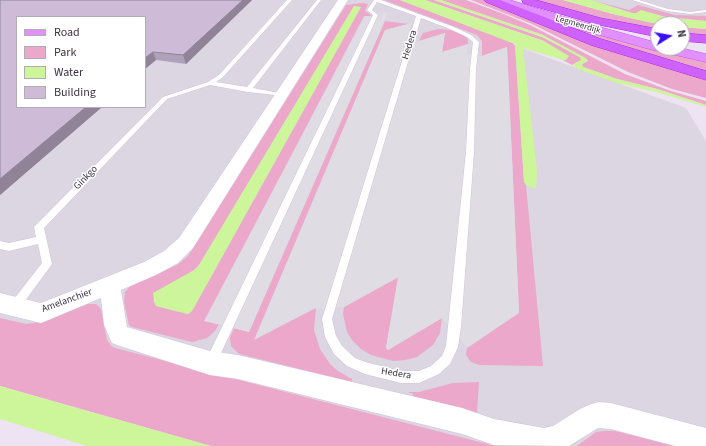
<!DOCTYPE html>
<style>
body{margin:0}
#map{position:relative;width:706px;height:446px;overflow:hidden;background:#eee3f3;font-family:"Source Sans 3",sans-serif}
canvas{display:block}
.legend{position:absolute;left:16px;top:16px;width:130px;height:92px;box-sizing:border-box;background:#fff;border:1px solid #b2adb5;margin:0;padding:5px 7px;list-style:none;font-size:12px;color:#3e3345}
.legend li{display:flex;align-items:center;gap:8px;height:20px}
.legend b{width:20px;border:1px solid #b2adb5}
.north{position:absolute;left:650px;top:16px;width:40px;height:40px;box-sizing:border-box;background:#fff;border:1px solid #b2adb5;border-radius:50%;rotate:79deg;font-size:11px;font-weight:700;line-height:16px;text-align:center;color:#3e3345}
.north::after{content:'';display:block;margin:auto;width:14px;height:18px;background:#390eff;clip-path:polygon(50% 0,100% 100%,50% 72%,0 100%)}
</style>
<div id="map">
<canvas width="706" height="446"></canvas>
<ul class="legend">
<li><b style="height:5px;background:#e290ff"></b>Road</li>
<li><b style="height:11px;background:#eba8cb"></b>Park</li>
<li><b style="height:11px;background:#cdf59a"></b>Water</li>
<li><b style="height:11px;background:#cdbbd8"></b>Building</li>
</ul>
<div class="north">N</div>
</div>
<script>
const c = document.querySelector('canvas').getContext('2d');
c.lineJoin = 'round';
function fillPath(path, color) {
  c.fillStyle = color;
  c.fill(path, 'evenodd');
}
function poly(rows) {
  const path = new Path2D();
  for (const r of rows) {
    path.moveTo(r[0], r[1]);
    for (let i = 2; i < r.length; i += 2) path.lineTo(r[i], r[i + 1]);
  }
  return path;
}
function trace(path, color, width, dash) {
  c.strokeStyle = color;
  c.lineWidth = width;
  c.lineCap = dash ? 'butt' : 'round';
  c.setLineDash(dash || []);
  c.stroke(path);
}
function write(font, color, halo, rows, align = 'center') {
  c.font = font + ' "Source Sans 3",sans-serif';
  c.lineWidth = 3;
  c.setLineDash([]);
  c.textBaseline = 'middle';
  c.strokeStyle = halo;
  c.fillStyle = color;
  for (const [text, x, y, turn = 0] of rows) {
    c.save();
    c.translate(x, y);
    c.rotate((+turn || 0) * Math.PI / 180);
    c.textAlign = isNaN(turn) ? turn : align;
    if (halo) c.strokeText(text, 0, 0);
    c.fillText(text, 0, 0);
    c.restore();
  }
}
fillPath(poly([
 [0,0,390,0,686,108,706,141,706,446,458,446,0,325],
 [17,17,145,17,145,107,17,107],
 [581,0,706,0,706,24,636,17]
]), '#dcd5e2');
fillPath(poly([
 [384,0,400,0,513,43,515,46,524,182,526,185,543,366,479,365,471,362,466,355,467,348,519,312,507,47,482,56,482,41,477,35],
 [425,0,434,0,542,37,580,57,581,60,572,65,563,60,566,60,544,41],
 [441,0,466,0,501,13,530,25,625,74,671,91,706,101,706,105,657,89,617,79,583,67,582,64,588,61,543,35],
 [471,0,487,0,706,77,706,98,672,89,628,72,532,24],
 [527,0,563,0,613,14,659,24,658,32,624,26],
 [591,0,629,10,638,5,675,15,706,16,706,21,632,13],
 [361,3,368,4,365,11,372,16,364,16,205,321,219,324,215,331,207,338,192,342,132,327,129,325,124,302,125,292,132,284,177,265,188,256,346,5],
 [354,6,361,7,192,311,188,314,156,306,199,265],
 [512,6,604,36,706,62,706,74,658,60],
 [385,21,408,24,385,30,255,339,316,308,314,330,320,349,330,364,338,371,352,379,352,382,239,354,231,346,230,338,234,328,249,332],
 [682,27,706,29,706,37,682,35],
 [438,29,450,30,462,34,468,39,468,44,442,52,445,33,419,41,423,33],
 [399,277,386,348,388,350,442,318,440,333,433,345,417,357,405,360,393,361,371,355,361,349,352,340,347,332,343,314,344,307],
 [87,304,96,304,101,309,107,340,111,346,115,348,495,446,211,446,0,386,0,318,26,324,42,322],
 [479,382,477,413,413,397,413,394,408,392,419,392,453,383],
 [604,431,615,431,675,446,577,446,596,432]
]), '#eba8cb');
fillPath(poly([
 [382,12,388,13,249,332,204,321,365,16,379,18],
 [412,23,406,39,419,41,445,33,442,52,468,44,467,54,482,56,507,47,519,313,467,348,442,318,388,350,386,348,398,277,344,307,317,309,315,308,254,340,385,30]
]), '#e0dce3');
fillPath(poly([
 [400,0,425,0,544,41,569,56,566,60,563,60,523,48,537,170,536,189,526,185,524,182,515,44],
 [434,0,441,0,543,35,586,58,588,61,582,64,583,67,617,79,657,89,706,105,706,107,656,92,617,83,580,70,572,65,581,60,581,58,545,38],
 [563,0,591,0,632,13,636,13,641,10,666,17,706,21,706,29,682,27,682,24,659,24,647,22,613,14],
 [354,6,361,7,192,311,188,314,156,306,154,302,153,293,196,269,199,265],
 [0,386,45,399,211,446,87,446,0,419]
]), '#cdf59a');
const lane = poly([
 [287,0,292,0,223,77,216,82,247,87,317,0,321,0,253,88,284,94,284,96,248,92,210,85,167,99,44,228,52,264,19,309,15,311,11,309,10,306,11,303,42,263,38,244,9,251,0,249,0,241,9,243,36,237,34,227,36,225,163,97,208,82,219,75,287,0],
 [374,0,381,0,454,27,471,35,479,42,476,69,474,152,461,327,458,347,450,364,439,374,419,383,401,383,365,374,347,366,334,354,325,337,322,319,416,16,377,2,372,10,378,15,215,366,211,368,207,366,205,362,207,358,373,15,367,10,374,0],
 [421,18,450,29,467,37,473,42,470,69,466,152,446,346,442,356,431,366,419,371,401,371,365,362,355,358,342,346,336,336,332,319,421,18],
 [632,0,639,0,668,9,690,12,706,10,706,12,690,14,667,11,632,0]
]);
const street = poly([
 [338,0,348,0,193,248,178,263,158,274,121,290,127,327,210,351,238,355,462,408,494,419,544,428,553,426,580,409,589,405,598,402,611,403,706,428,706,446,675,446,611,429,598,428,569,446,494,445,462,434,238,379,210,375,120,346,112,343,104,325,101,298,41,323,0,313,0,293,41,303,144,262,164,251,179,238,338,0]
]);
const primary = poly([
 [493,0,510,0,571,19,658,43,658,48,681,48,706,54,706,62,653,50,563,25,495,2,493,0]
]);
const highway = poly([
 [484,0,500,0,601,39,706,71,706,80,591,45,486,2,484,0],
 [522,0,536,0,600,18,658,29,658,37,595,24,523,3,522,0],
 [682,33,706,35,706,43,682,41,682,33]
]);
trace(lane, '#d5c2dd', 1);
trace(street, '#d5c2dd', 1);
trace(primary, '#c358ec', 1);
trace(highway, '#a728e8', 1);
fillPath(lane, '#fff');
fillPath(street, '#fff');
fillPath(primary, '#e290ff');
fillPath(highway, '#cf62ff');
fillPath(poly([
 [0,0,252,0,186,64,156,60,145,69,145,17,17,107,102,107,0,195]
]), '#b0a1ba');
fillPath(poly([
 [243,0,252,0,186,64,183,55],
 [153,52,156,60,145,69,145,58],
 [86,107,102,107,0,195,0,179]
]), '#908397');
const building = poly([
 [0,0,243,0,183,55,153,52,145,58,145,17,17,17,17,107,86,107,0,179,0,0]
]);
fillPath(building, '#cdbbd8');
trace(building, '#908397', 1);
write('9px', '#3e3345', '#fff', [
 ["Legmeerdijk",578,25,16]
]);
write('10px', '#3e3345', '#fff', [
 ["Hedera",410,45,-73],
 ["Ginkgo",86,178,-46],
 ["Amelanchier",67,301,-20],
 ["Hedera",396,374,9]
]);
</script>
